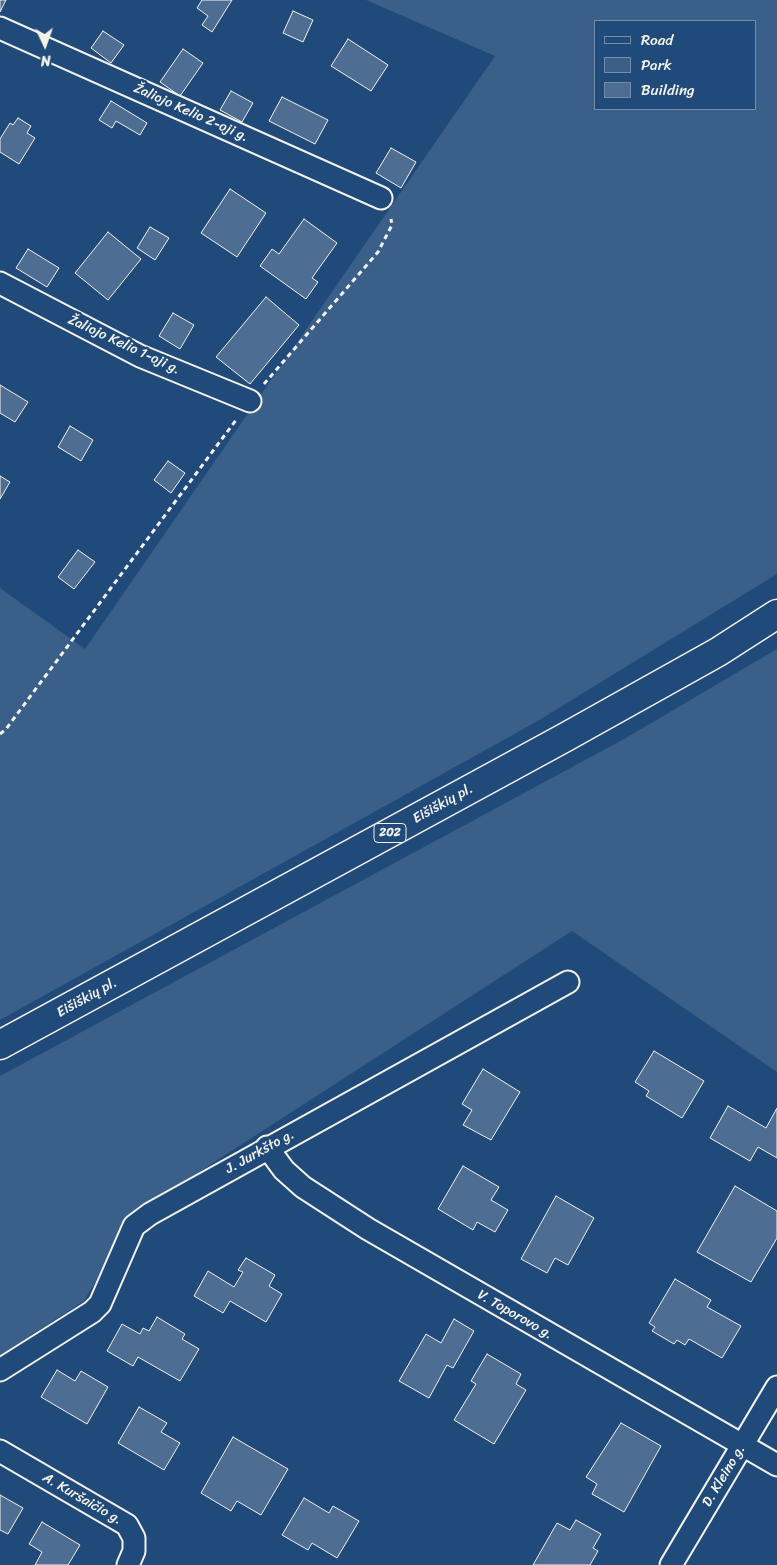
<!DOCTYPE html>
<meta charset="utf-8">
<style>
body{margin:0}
#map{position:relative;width:777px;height:1565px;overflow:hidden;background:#1f4a7a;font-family:Sriracha,sans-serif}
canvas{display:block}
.legend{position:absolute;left:594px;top:20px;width:162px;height:90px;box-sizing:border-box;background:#1f4a7a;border:1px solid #748da6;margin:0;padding:6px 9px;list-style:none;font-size:15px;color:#f4f1e8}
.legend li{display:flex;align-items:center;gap:10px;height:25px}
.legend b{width:25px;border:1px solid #748da6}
.north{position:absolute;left:20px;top:20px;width:50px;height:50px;-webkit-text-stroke:4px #1f4a7a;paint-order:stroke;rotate:177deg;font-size:14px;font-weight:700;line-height:20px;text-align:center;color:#f4f1e8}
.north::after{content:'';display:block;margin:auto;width:18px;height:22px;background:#f4f1e8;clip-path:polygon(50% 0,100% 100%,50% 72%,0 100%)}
</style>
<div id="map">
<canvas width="777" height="1565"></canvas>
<ul class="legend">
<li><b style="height:6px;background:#1f4a7a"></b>Road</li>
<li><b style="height:14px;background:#3a5f88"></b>Park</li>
<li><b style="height:14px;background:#4d6e92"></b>Building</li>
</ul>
<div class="north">N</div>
</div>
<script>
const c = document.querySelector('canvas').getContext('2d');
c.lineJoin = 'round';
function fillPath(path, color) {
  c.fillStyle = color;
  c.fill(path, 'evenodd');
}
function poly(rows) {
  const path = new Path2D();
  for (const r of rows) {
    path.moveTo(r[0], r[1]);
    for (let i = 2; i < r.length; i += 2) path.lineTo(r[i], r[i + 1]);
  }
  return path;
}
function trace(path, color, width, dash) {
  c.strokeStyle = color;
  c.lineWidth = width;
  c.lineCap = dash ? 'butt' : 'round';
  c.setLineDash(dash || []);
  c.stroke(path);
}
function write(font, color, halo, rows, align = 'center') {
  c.font = font + ' Sriracha,sans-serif';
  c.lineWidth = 5;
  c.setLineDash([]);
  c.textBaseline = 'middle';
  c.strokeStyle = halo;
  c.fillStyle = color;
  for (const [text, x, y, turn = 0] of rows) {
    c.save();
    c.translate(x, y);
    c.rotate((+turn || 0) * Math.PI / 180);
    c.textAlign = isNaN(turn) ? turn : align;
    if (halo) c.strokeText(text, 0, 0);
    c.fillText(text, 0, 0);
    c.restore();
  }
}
fillPath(poly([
 [366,0,777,0,777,574,536,722,0,1020,0,588,85,649,495,56],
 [596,21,756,21,756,109,596,109],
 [777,649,777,1072,572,931,137,1212,84,1301,0,1355,0,1076,624,739]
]), '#3a5f88');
const building = poly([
 [0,0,6,0,0,12,0,0],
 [202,0,232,0,212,32,202,25,208,16,197,8,202,0],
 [293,11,313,20,303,42,283,33,293,11],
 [103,31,124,45,111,63,91,48,103,31],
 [348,39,388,65,371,91,331,66,348,39],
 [183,49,203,63,180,96,160,82,183,49],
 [231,91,253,103,242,122,220,110,231,91],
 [282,97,328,120,315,144,269,121,282,97],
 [111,101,147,123,140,135,116,121,112,128,99,120,111,101],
 [18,118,31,126,27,133,35,138,19,164,0,152,0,139,10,123,13,125,18,118],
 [391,148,416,162,401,188,376,173,391,148],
 [230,189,266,213,237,257,201,233,230,189],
 [304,219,337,243,312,278,318,282,306,299,260,266,272,249,279,254,304,219],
 [150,227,169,238,155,260,137,248,150,227],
 [108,232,141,259,108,300,75,273,108,232],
 [28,249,59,268,47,287,16,268,28,249],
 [266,297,299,325,250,384,216,357,266,297],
 [173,313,194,325,180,349,159,336,173,313],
 [0,385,28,402,15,422,0,413,0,385],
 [70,426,93,440,81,461,58,447,70,426],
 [168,461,185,473,171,493,154,480,168,461],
 [0,476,10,482,0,499,0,476],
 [78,550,95,562,74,589,58,577,78,550],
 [654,1051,704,1081,682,1118,646,1096,649,1091,635,1082,654,1051],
 [483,1069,520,1092,491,1140,463,1125,472,1110,462,1104,483,1069],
 [728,1106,766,1128,777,1108,777,1158,758,1147,750,1161,710,1138,728,1106],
 [463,1166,499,1187,491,1200,508,1210,495,1232,477,1222,473,1230,438,1209,463,1166],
 [735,1186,777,1211,777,1238,751,1282,697,1252,735,1186],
 [556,1196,594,1218,568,1265,555,1258,547,1273,521,1259,556,1196],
 [246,1258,275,1275,269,1286,282,1294,266,1322,230,1301,223,1313,194,1296,208,1271,234,1287,243,1272,238,1270,246,1258],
 [675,1279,711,1300,707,1307,741,1326,722,1358,689,1339,685,1345,677,1340,674,1344,652,1331,655,1327,649,1323,675,1279],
 [157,1317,185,1334,182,1339,199,1349,180,1381,138,1357,133,1366,107,1351,122,1324,140,1334,143,1328,149,1331,157,1317],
 [454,1319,474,1331,453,1368,447,1365,429,1398,399,1381,426,1334,441,1343,454,1319],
 [487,1354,521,1374,516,1384,526,1390,494,1444,454,1420,476,1384,471,1381,487,1354],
 [57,1370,75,1381,81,1371,108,1387,87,1424,41,1397,57,1370],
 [139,1407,167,1423,161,1432,180,1443,164,1470,118,1443,139,1407],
 [621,1423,661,1446,624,1512,592,1494,597,1484,586,1477,621,1423],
 [233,1437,288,1469,261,1515,237,1501,231,1511,201,1493,233,1437],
 [0,1495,23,1508,8,1534,0,1530,0,1495],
 [304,1498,329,1513,333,1506,359,1521,337,1558,312,1543,308,1550,282,1535,304,1498],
 [576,1520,601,1534,593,1548,598,1551,590,1565,533,1565,557,1523,570,1530,576,1520],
 [42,1522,80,1545,68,1565,35,1565,42,1552,29,1544,42,1522]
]);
fillPath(building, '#4d6e92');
trace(building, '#f4f1e8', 1);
const minor = poly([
 [0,28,381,198],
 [0,283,140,356,250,401],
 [267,1147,284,1170,303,1187,368,1229,777,1465],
 [0,1370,92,1312,100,1304,134,1226,150,1214,568,982],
 [0,1451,127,1525,134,1538,134,1551,128,1565],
 [671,1565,777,1387]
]);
const primary = poly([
 [0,1045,564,738,718,652,777,614]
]);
trace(minor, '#f4f1e8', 25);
trace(primary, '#f4f1e8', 31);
trace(poly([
 [264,384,378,252,392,225,391,219],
 [0,734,6,729,236,420]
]), '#f4f1e8', 3, [5, 4]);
trace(minor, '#1f4a7a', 21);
trace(primary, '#1f4a7a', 28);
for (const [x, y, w] of [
 [390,833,32]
]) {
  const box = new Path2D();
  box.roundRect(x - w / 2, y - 9.5, w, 19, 4);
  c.fillStyle = '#1f4a7a';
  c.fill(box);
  trace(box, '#f4f1e8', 1);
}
write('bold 12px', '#f4f1e8', null, [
 ["202",390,833]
]);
write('14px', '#f4f1e8', '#1f4a7a', [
 ["Žaliojo Kelio 2-oji g.",191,113,24],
 ["Žaliojo Kelio 1-oji g.",124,345,25],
 ["Eišiškių pl.",443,804,-29],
 ["Eišiškių pl.",87,998,-29],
 ["J. Jurkšto g.",260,1152,-29],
 ["V. Toporovo g.",515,1315,30],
 ["D. Kleino g.",724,1476,-59],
 ["A. Kuršaičio g.",82,1499,30]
]);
</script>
